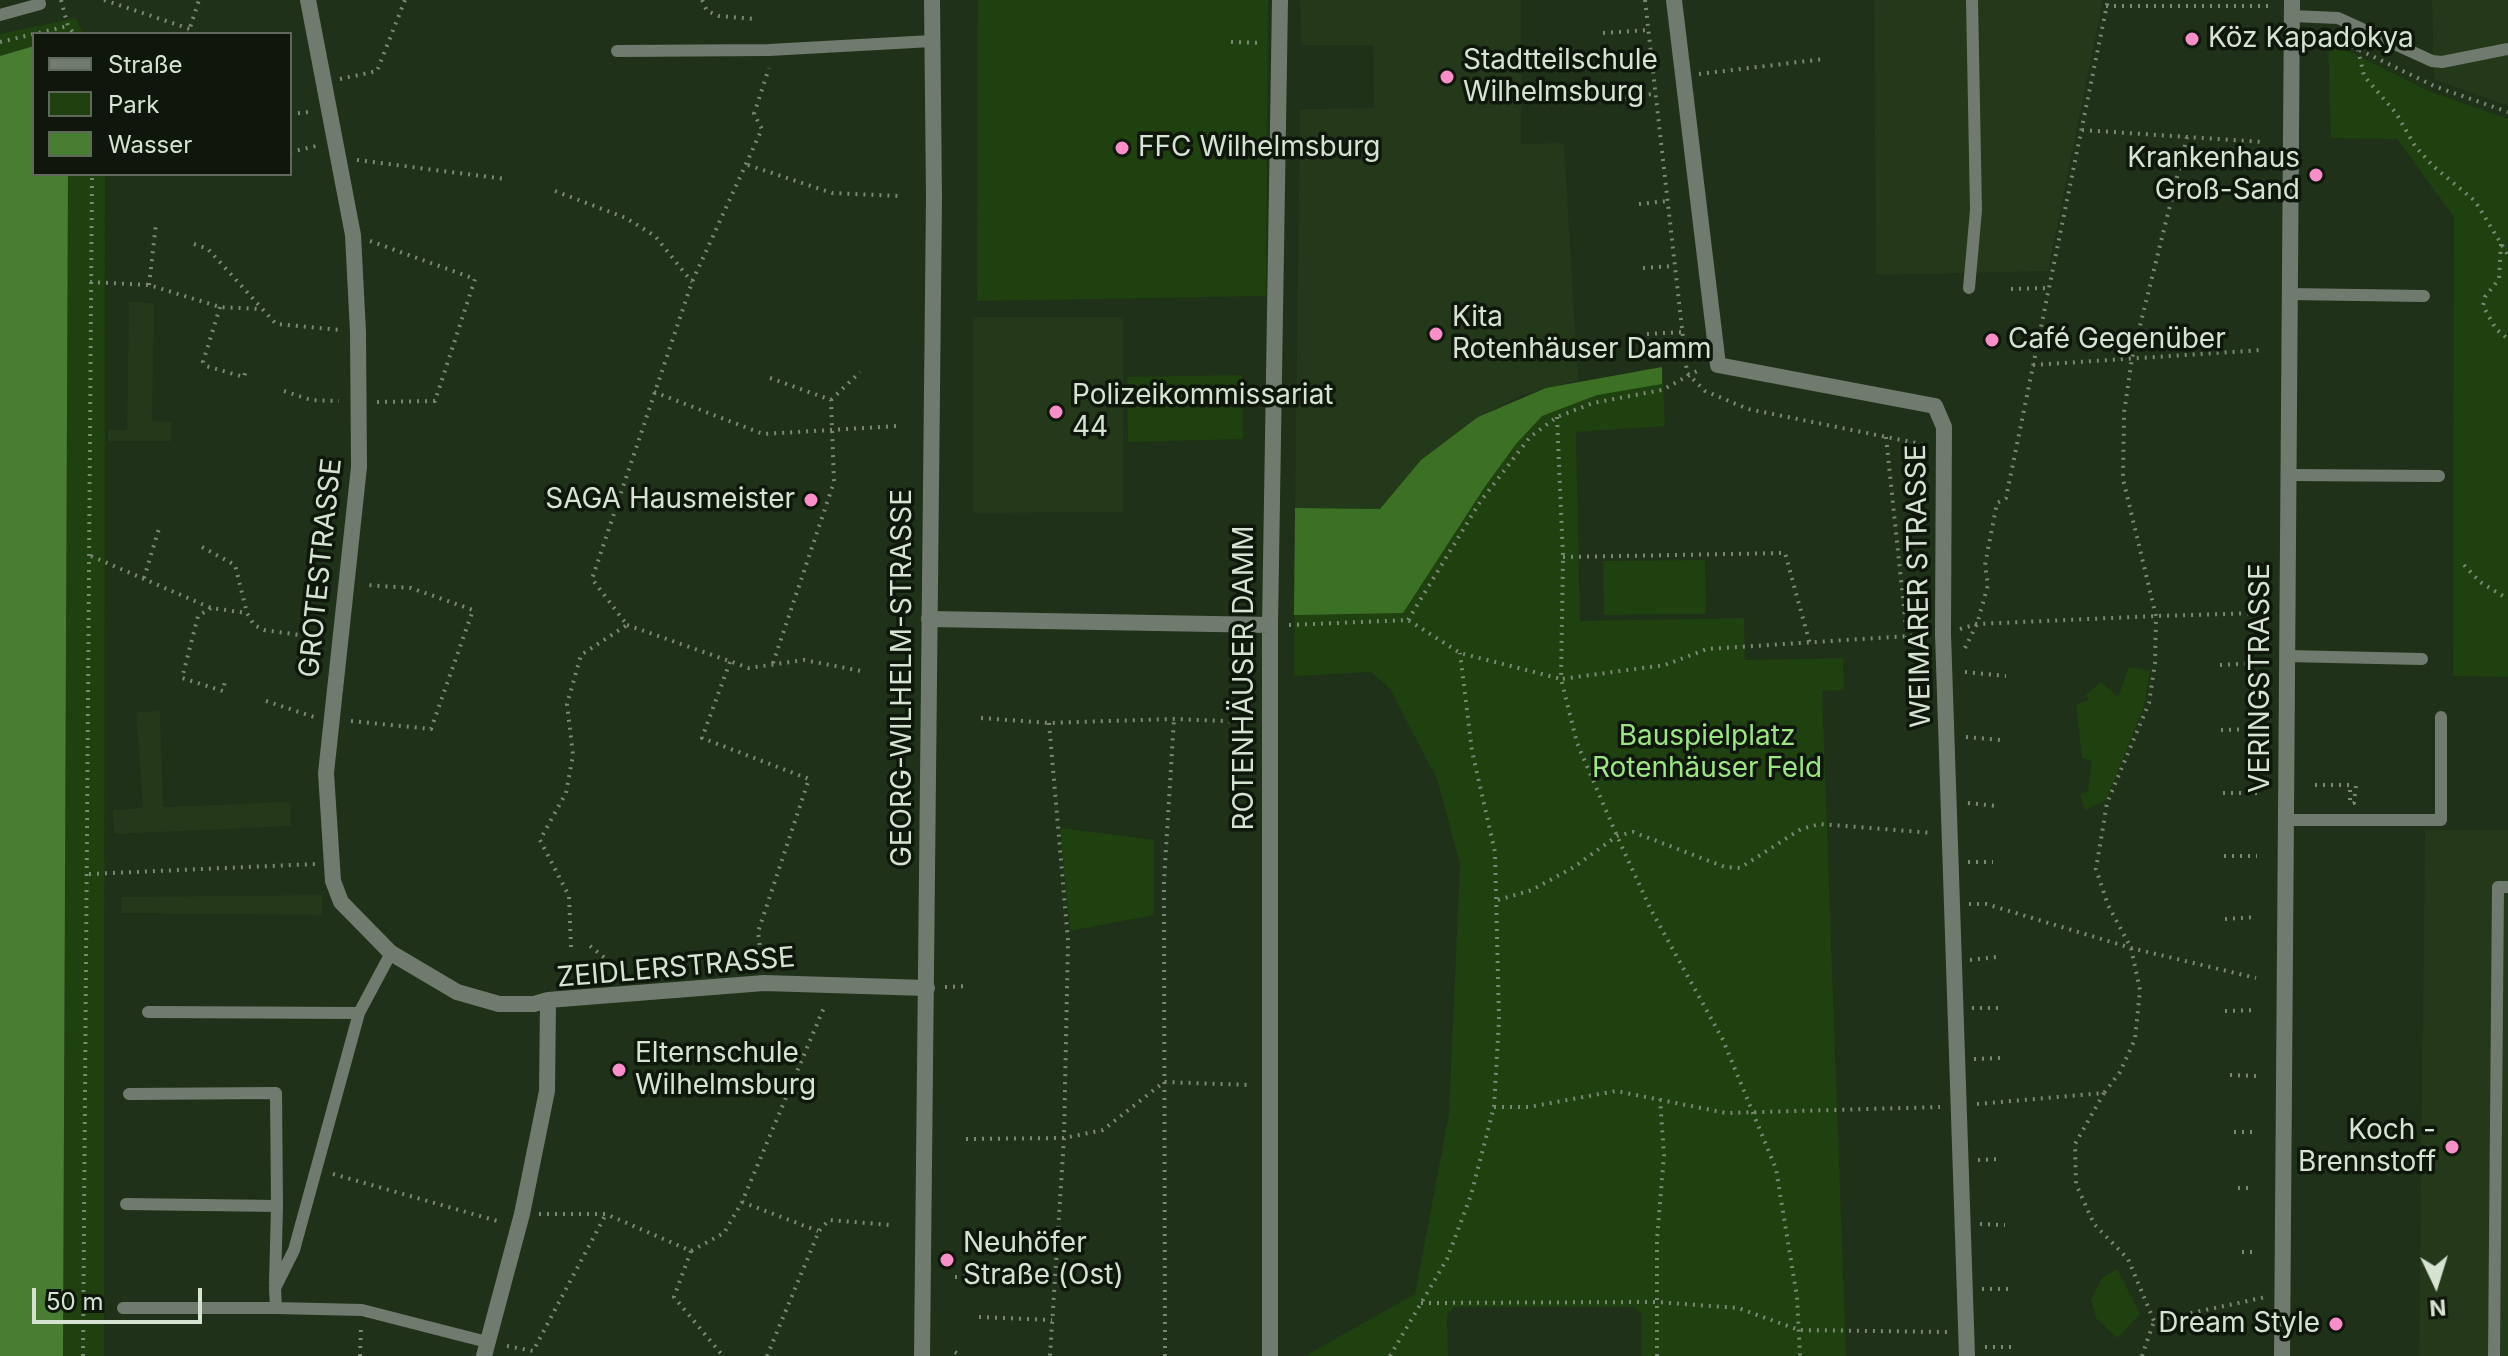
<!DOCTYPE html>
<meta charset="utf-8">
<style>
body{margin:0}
#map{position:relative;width:2508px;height:1356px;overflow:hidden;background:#1f3118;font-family:Inter,sans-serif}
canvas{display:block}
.legend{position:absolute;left:32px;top:32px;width:260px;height:144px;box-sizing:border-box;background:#0f170c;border:2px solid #5f685b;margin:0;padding:10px 14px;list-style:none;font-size:24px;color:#d6e2d2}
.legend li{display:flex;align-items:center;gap:16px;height:40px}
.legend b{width:40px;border:2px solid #5f685b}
.north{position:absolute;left:2396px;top:1244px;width:80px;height:80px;-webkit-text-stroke:6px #0f170c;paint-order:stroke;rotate:176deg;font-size:22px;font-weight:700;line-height:32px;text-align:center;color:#d6e2d2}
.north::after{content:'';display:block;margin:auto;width:28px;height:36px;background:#d6e2d2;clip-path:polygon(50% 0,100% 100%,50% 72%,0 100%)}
.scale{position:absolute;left:32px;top:1288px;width:170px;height:36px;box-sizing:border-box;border:4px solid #d6e2d2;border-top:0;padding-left:10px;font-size:24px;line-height:28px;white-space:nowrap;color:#d6e2d2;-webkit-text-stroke:6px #0f170c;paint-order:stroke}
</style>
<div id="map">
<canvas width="2508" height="1356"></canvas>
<ul class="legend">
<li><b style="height:10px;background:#717a6e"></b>Straße</li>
<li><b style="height:22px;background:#1f400f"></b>Park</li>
<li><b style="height:22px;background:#497d32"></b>Wasser</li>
</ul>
<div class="north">N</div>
<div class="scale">50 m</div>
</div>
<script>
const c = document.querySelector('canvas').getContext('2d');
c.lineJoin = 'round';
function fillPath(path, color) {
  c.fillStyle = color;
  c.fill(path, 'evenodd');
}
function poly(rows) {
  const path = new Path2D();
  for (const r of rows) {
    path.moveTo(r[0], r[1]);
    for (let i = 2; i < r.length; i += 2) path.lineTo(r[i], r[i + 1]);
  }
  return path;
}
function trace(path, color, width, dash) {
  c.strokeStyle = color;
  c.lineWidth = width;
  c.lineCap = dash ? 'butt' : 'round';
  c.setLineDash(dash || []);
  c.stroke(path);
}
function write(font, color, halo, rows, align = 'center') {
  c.font = font + ' Inter,sans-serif';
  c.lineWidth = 7;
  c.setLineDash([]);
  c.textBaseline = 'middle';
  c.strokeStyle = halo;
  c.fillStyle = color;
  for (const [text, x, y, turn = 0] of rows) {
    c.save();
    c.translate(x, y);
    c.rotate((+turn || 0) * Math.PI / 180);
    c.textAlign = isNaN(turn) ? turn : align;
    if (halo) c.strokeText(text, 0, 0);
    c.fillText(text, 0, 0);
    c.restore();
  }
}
fillPath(poly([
 [1300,0,1521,0,1521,144,1564,143,1578,380,1523,395,1478,417,1421,460,1380,509,1295,508,1300,109,1374,108,1373,45,1301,45],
 [1874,0,2103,0,2048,271,1876,275],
 [2432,0,2508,0,2508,106,2434,79],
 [129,302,154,303,152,421,171,422,171,441,108,441,108,430,127,430],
 [973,317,1123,317,1123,512,973,513],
 [160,711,163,807,290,802,291,826,114,834,113,810,143,808,136,712],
 [2425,830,2508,830,2508,1356,2419,1356],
 [322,895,322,915,122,913,121,897]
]), '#23391a');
fillPath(poly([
 [978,0,1268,0,1266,296,977,301],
 [75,18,84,34,34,34,34,46,0,56,0,34],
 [2328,41,2426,90,2508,119,2508,677,2453,676,2454,217,2397,139,2331,138],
 [68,174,105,174,104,1356,63,1356],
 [1662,367,1665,426,1576,432,1580,621,1744,618,1745,660,1843,658,1844,690,1822,691,1846,1356,1642,1356,1642,1314,1634,1307,1454,1307,1447,1315,1448,1356,1305,1356,1415,1294,1449,1114,1460,864,1437,779,1390,689,1371,672,1294,676,1295,508,1380,509,1421,460,1478,417,1546,388],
 [1242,375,1243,439,1128,442,1127,377],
 [1705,560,1706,614,1604,615,1603,561],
 [2129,667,2150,671,2144,706,2106,800,2085,810,2080,795,2088,791,2092,761,2082,758,2076,705,2089,700,2086,695,2101,682,2118,697],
 [1060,828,1154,840,1154,915,1070,931],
 [2117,1269,2140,1314,2117,1338,2096,1318,2091,1300,2102,1278]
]), '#1f400f');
fillPath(poly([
 [1662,367,1662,384,1597,395,1542,416,1516,444,1484,488,1403,613,1294,615,1295,508,1380,509,1421,460,1478,417,1546,388]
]), '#3c7125');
fillPath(poly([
 [34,46,34,174,68,174,63,1356,0,1356,0,56]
]), '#497d32');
trace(poly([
 [61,0,68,26,74,34],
 [104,0,190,29],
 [702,0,707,11,719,16,755,19],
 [1645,0,1687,373,1705,391,1748,409,1926,445],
 [2106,6,2273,6],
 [1603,33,1648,30],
 [188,34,199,0],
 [0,42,68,26],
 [1231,42,1261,43],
 [2345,43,2434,86,2508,112],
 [2358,49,2364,76,2396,113,2415,146,2433,166,2475,201,2508,255],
 [1699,74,1824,59],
 [340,79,377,71,405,0],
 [1609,99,1654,94],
 [290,114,309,112],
 [2082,130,2263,142],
 [290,152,316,146],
 [357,160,505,179],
 [748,165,832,193,899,196],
 [555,191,626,218,655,236,692,282],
 [1639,204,1667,201],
 [370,241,475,279,435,401,376,402],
 [194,244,208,249,276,324,340,330],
 [2501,244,2499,279,2485,297,2483,306,2496,329,2508,339],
 [1643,268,1674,266],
 [90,282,149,285,220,307,260,309],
 [149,285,156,224],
 [2011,289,2049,288],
 [220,307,203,362,206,366,244,377,246,370],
 [1647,334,1682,332],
 [2033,365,2262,350],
 [770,378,831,400,834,482,773,663],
 [284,391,311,400,339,401],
 [654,392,763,434,898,426],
 [831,400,860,372],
 [1557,417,1563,557,1561,679,1665,665,1707,649,1924,635],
 [1886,437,1907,637],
 [202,547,235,565,247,613],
 [91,556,211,608,247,613,254,625,264,630,321,638],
 [1563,557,1785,553,1810,644],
 [2464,565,2480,582,2508,599],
 [144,578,160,525],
 [211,608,198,616,182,678,223,691,225,681],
 [1408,620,1480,502,1530,437,1557,417,1593,403,1662,390,1699,370],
 [627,625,749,668,804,660,861,671],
 [1289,625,1408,620,1460,653,1561,679,1577,743,1617,836,1651,910,1723,1040,1776,1169,1797,1297,1800,1356],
 [1960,629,1977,624,2156,616,2258,613,2270,617],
 [1965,648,1977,624,1988,585,1985,565,1997,503,2006,498,2108,0],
 [730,662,702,738,809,779,758,932,762,964],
 [2220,665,2258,663],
 [1965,672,2006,676],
 [266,701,314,717],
 [981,718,1049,723,1174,719,1250,722],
 [351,721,431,729,473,610,411,588,366,585],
 [1049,723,1068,941,1064,1138,1050,1356],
 [2221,730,2257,729],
 [1966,737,2001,740],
 [2315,785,2350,785,2350,803,2354,803,2356,785],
 [2223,793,2257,793],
 [1968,803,1997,806],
 [2224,856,2257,856],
 [1968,862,1993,862],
 [89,874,316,864],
 [1498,900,1532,890,1574,867,1617,836,1633,832,1725,867,1740,868,1801,829,1820,824,1933,833],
 [1969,904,1986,904,2131,948,2256,978],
 [2225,919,2257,917],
 [590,946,626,975],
 [571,947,569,896,540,840,566,793,573,755,567,704,581,655,627,625,592,579,692,282,762,129,754,114,769,68],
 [1970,960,1996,957],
 [945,987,967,986],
 [1972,1008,1998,1008],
 [2225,1011,2256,1010],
 [1974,1059,2000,1058],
 [2230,1075,2256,1076],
 [2104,1093,2075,1144,2076,1184,2094,1224,2128,1259,2154,1321,2266,1297],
 [1977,1104,2104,1093,2120,1072,2135,1039,2140,990,2131,948,2108,905,2096,869,2107,803,2149,703,2155,663,2156,616,2123,479,2124,413,2132,358,2187,137],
 [1494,1107,1529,1107,1616,1091,1726,1113,1940,1107],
 [2234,1132,2255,1132],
 [966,1139,1064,1138,1103,1130,1164,1082,1250,1085],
 [1978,1160,2002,1159],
 [333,1174,501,1222],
 [2238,1188,2254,1188],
 [742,1202,818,1231],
 [539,1214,606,1214,691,1251,724,1233,742,1202,825,1005],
 [1980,1224,2005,1225],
 [691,1251,674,1297,723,1356],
 [2242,1252,2252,1252],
 [955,1277,980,1276],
 [1982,1289,2008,1289],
 [1421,1303,1657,1302,1738,1308,1799,1330,1948,1332],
 [979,1317,1052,1320],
 [507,1346,533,1351,606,1214],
 [1985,1347,2011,1347],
 [955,1352,962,1356],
 [83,1356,92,174],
 [360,1356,361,1326],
 [767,1356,819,1231,829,1220,891,1225],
 [1165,1356,1164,881,1174,719],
 [1390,1356,1447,1259,1471,1195,1494,1107,1499,1020,1495,852,1472,751,1460,653],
 [1657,1356,1657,1239,1664,1155,1660,1099],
 [2142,1356,2154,1321]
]), '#7a8975', 4, [2, 6]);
trace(poly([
 [0,15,40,4,39,0],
 [2292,16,2338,18,2432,61,2442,62,2508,49],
 [617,51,769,50,932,41],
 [1969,288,1976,210,1972,0],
 [2290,294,2424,296],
 [2288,475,2439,476],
 [2287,656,2422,659],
 [2286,820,2441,820,2441,717],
 [148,1012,359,1013,391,953],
 [129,1094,276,1093,277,1206],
 [126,1204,277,1206,275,1284],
 [123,1308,276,1308,275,1288,294,1250,359,1013],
 [276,1308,362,1310,487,1342],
 [2494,1356,2498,887,2508,887]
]), '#717a6e', 12);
trace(poly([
 [308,0,353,235,358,332,359,467,326,773,333,881,341,902,391,953,457,992,499,1004,534,1004,548,1000],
 [1674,0,1718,365,1935,406,1944,427,1943,634,1967,1356],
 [929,619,1270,625],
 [484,1356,522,1214,547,1091,548,1000,764,983,927,988],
 [1270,1356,1270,625,1280,0],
 [2282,1356,2292,0]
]), '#717a6e', 16);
trace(poly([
 [922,1356,934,197,932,0]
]), '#717a6e', 16);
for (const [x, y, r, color] of [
 [2192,39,8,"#f98fc9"],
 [1447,77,8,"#f98fc9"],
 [1122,148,8,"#f98fc9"],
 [2316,175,8,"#f98fc9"],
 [1436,334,8,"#f98fc9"],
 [1992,340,8,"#f98fc9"],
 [1056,412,8,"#f98fc9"],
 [811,500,8,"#f98fc9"],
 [619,1070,8,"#f98fc9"],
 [2452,1147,8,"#f98fc9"],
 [947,1260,8,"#f98fc9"],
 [2336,1324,8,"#f98fc9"]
]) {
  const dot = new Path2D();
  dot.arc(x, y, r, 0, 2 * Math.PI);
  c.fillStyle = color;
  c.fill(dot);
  trace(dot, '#0f170c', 3);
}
write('28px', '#d6e2d2', '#0f170c', [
 ["Köz Kapadokya",2208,39],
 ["Stadtteilschule",1463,61],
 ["Wilhelmsburg",1463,93],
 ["FFC Wilhelmsburg",1138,148],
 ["Krankenhaus",2300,159,"right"],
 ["Groß-Sand",2300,191,"right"],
 ["Kita",1452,318],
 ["Rotenhäuser Damm",1452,350],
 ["Café Gegenüber",2008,340],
 ["Polizeikommissariat",1072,396],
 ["44",1072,428],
 ["SAGA Hausmeister",795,500,"right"],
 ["Elternschule",635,1054],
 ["Wilhelmsburg",635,1086],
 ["Koch -",2436,1131,"right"],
 ["Brennstoff",2436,1163,"right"],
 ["Neuhöfer",963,1244],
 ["Straße (Ost)",963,1276],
 ["Dream Style",2320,1324,"right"]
], 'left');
write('28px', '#d6e2d2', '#0f170c', [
 ["GROTESTRASSE",321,568,-84],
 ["WEIMARER STRASSE",1919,586,-91],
 ["GEORG-WILHELM-STRASSE",903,678,-90],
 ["ROTENHÄUSER DAMM",1245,678,-90],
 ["VERINGSTRASSE",2261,678,-90],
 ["ZEIDLERSTRASSE",676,968,-5]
]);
write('28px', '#9ce580', '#0f170c', [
 ["Bauspielplatz",1707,737],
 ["Rotenhäuser Feld",1707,769]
]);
</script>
